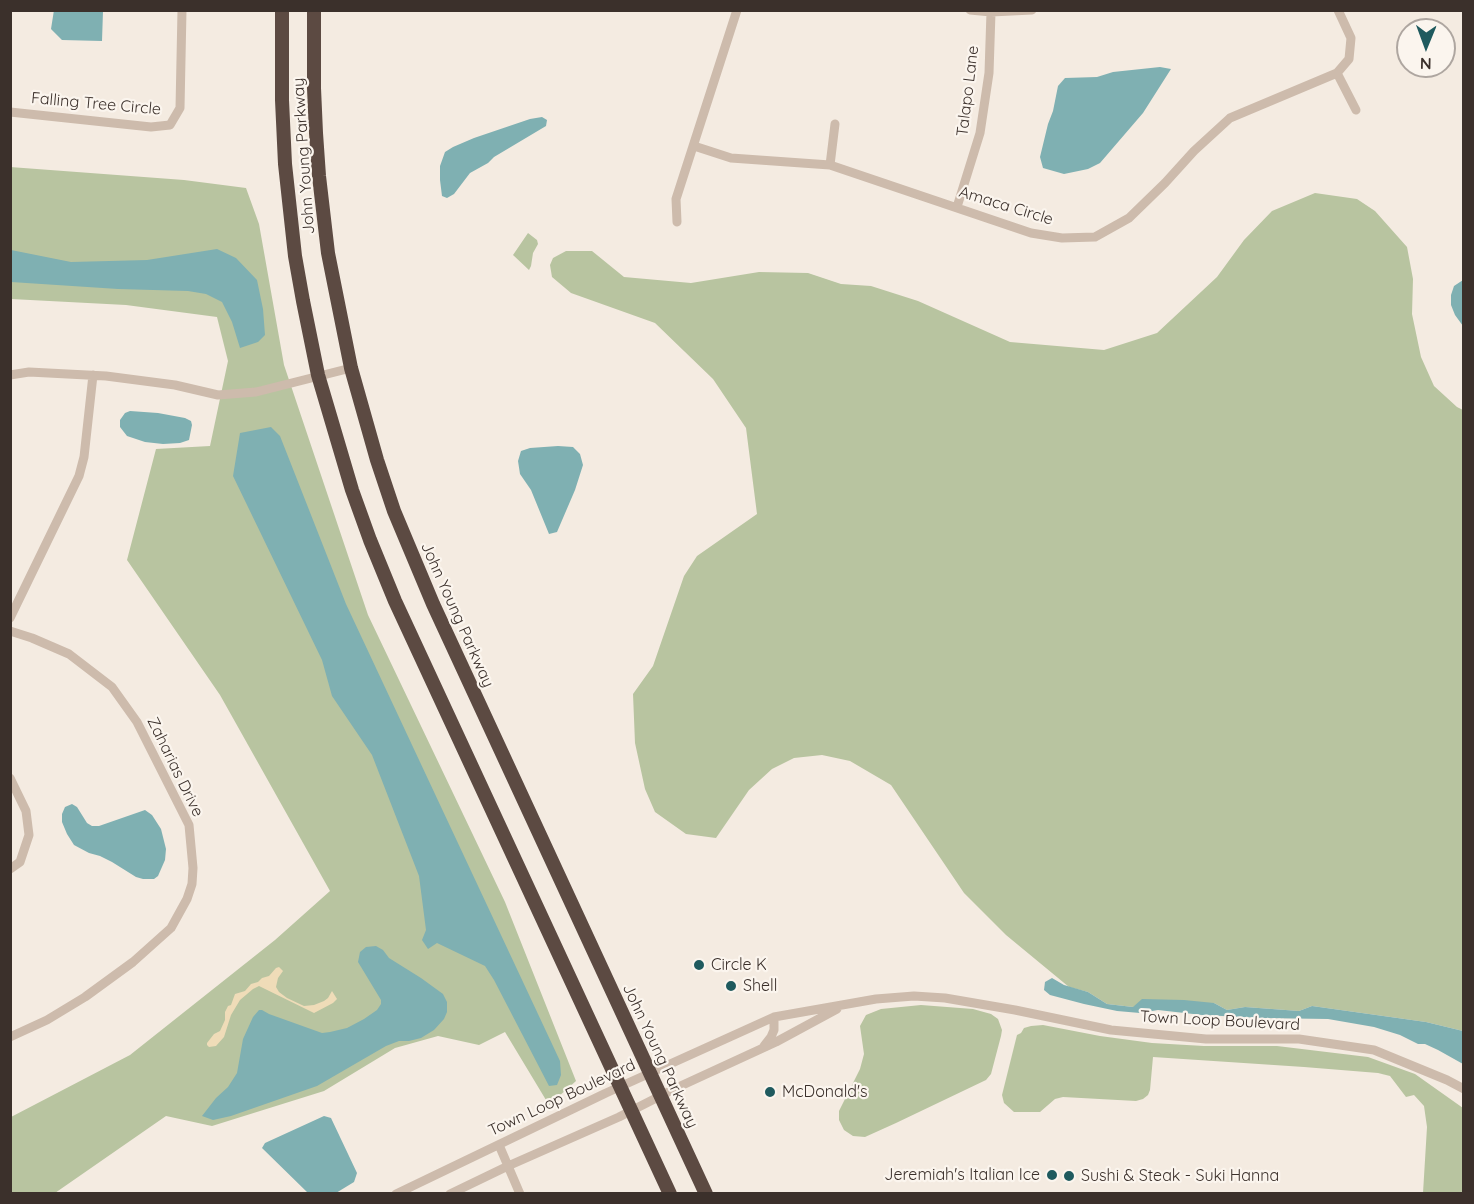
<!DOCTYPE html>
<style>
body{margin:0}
#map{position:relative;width:1474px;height:1204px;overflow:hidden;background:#f4ebe1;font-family:Quicksand,sans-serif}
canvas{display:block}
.frame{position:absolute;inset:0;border:12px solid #3b302b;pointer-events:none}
.north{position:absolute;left:1396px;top:18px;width:60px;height:60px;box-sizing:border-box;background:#fbf5ee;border:2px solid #aea6a0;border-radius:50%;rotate:181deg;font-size:16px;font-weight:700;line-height:24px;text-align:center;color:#3b302b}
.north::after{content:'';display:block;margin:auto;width:21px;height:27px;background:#1f5a5e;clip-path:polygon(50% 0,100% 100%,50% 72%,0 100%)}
</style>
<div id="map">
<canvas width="1474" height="1204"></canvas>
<div class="frame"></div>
<div class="north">N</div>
</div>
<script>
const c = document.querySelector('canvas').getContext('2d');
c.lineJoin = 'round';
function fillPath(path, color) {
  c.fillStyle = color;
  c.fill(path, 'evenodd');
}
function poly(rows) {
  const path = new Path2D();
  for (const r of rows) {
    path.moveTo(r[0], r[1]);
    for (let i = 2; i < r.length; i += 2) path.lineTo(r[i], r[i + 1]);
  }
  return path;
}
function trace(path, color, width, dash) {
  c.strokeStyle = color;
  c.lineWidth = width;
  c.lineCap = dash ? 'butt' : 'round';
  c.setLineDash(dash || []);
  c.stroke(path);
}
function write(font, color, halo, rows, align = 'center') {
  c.font = font + ' Quicksand,sans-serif';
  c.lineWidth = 4.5;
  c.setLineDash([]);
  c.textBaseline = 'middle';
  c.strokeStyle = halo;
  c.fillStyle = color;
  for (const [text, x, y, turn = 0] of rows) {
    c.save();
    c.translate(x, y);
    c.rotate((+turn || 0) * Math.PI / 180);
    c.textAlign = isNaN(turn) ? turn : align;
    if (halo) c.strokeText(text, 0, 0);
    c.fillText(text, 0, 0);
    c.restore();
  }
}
fillPath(poly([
 [10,167,184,180,246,188,259,224,284,365,368,615,505,902,576,1081,549,1105,505,1032,479,1045,438,1036,395,1048,324,1091,212,1126,166,1116,55,1193,11,1193,11,1117,130,1055,275,940,330,891,220,695,127,560,156,449,210,446,228,361,217,317,126,305,11,299],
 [1315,193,1357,199,1375,211,1407,247,1413,279,1412,314,1421,357,1434,386,1457,407,1463,410,1463,1031,1426,1022,1312,1006,1299,1011,1245,1007,1227,1010,1214,1003,1133,1007,1107,1004,1088,992,1069,987,1006,935,964,893,891,785,850,761,822,755,794,758,772,769,749,790,716,838,686,834,655,812,645,789,635,743,633,694,653,666,684,576,697,556,757,514,746,428,713,379,655,323,571,293,552,277,550,265,553,258,566,251,592,251,624,277,691,283,759,272,808,273,841,284,871,286,918,301,1010,342,1104,350,1157,333,1217,277,1244,240,1272,211],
 [528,233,537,240,538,244,533,253,531,266,529,270,513,255],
 [921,1005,973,1009,991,1014,998,1019,1002,1030,1001,1036,991,1074,986,1080,896,1123,865,1137,853,1136,844,1130,839,1120,839,1111,860,1069,864,1054,860,1026,866,1015,881,1009],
 [1043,1025,1100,1036,1152,1043,1204,1046,1277,1046,1368,1057,1415,1074,1463,1108,1463,1193,1423,1193,1427,1127,1424,1106,1414,1095,1406,1097,1390,1076,1378,1073,1304,1067,1153,1057,1150,1090,1148,1095,1143,1099,1136,1101,1063,1097,1055,1099,1040,1112,1014,1112,1004,1103,1002,1095,1017,1035,1021,1033,1024,1028,1031,1026]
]), '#b8c4a0');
fillPath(poly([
 [279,967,283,971,278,978,276,987,279,992,287,998,304,1006,314,1005,324,1001,328,998,332,991,337,999,333,1003,314,1013,259,986,253,989,240,1000,231,1015,224,1037,216,1046,209,1047,207,1045,207,1043,214,1034,220,1031,225,1020,225,1012,228,1006,231,1005,235,994,245,991,251,984,258,982,262,978,269,976,276,968]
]), '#efdcb8');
fillPath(poly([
 [54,10,103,11,102,41,62,40,51,29],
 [1160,67,1171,69,1143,113,1100,163,1088,169,1064,174,1043,168,1040,157,1048,124,1053,111,1058,86,1065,78,1097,77,1113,72],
 [542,117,547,120,546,126,494,157,488,163,470,173,454,194,447,198,442,196,440,180,440,166,445,152,453,147,474,138,530,119],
 [217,249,236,258,257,280,263,309,265,335,258,342,240,348,232,322,222,302,206,294,188,291,118,289,11,282,11,250,71,262,147,260],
 [1463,280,1463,326,1455,315,1451,305,1451,295,1454,286],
 [130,411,158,413,185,418,191,421,192,425,189,440,180,443,163,444,145,442,127,436,120,427,120,420,125,413],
 [271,427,280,436,346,604,560,1061,561,1075,557,1085,549,1086,494,980,485,966,437,943,428,949,422,940,426,930,419,876,372,755,332,696,322,660,233,476,240,433],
 [558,446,573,447,580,454,583,465,575,490,557,532,549,534,531,490,520,474,518,461,521,451,530,448],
 [72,804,77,807,87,823,92,826,99,826,145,810,152,815,161,829,166,849,165,860,158,876,154,879,143,879,136,877,112,862,100,856,89,853,74,845,67,834,62,822,62,814,65,807],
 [376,946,383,950,389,958,421,978,443,994,447,1002,447,1012,444,1019,434,1030,421,1038,409,1041,399,1041,386,1046,317,1086,231,1116,213,1120,202,1116,216,1098,228,1087,237,1073,243,1039,253,1017,259,1010,262,1010,269,1014,322,1033,330,1032,347,1028,364,1019,377,1010,381,1004,381,1000,358,962,360,952,366,947],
 [1052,978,1064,985,1088,992,1107,1004,1133,1007,1142,999,1184,1000,1214,1003,1227,1010,1245,1007,1299,1011,1312,1006,1426,1022,1463,1031,1463,1064,1438,1050,1425,1044,1418,1044,1400,1035,1374,1027,1328,1019,1262,1018,1202,1015,1158,1010,1140,1013,1117,1011,1084,1004,1050,995,1044,990,1045,982],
 [324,1116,331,1118,357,1173,354,1182,336,1193,308,1193,262,1148,265,1143]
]), '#7fb0b2');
trace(poly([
 [970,10,991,12,1032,10],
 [1337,73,1356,110],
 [10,112,151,127,170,125,180,108,182,10],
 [694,146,731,158,830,165,1031,233,1062,238,1095,237,1129,218,1165,183,1194,151,1230,118,1337,73,1349,59,1351,38,1338,10],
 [830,165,835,124],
 [957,207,980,133,989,73,991,12],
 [677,222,676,199,737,10],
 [10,375,29,372,106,376,175,385,218,395,256,392,351,368],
 [10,618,79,476,84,457,93,375],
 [10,631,32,638,69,654,112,687,137,722,189,825,193,868,192,884,187,899,171,928,133,962,85,997,47,1020,10,1037],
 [10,778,26,811,29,835,20,862,10,869],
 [764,1046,771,1037,774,1030,774,1017],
 [499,1145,520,1194],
 [396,1194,606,1093,774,1017,876,999,914,996,945,998,1015,1010,1111,1030,1206,1039,1299,1039,1374,1050,1447,1080,1464,1089],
 [450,1194,508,1166,619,1117,674,1089,776,1042,837,1009]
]), '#cdbbac', 9);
trace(poly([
 [282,10,282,100,285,164,295,256,303,301,318,375,352,490,370,540,395,601,670,1194],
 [314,10,314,88,316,133,319,176,328,253,351,368,377,460,394,511,433,604,706,1194]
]), '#5c4a42', 14);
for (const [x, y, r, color] of [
 [699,965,6,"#1f5a5e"],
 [731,986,6,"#1f5a5e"],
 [770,1092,6,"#1f5a5e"],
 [1052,1175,6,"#1f5a5e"],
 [1069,1176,6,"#1f5a5e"]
]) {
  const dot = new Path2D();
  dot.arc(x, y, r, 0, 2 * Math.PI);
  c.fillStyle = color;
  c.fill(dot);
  trace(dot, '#fbf5ee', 2);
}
write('16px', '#3b302b', '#fbf5ee', [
 ["Talapo Lane",968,91,-83],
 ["Falling Tree Circle",96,104,5],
 ["John Young Parkway",304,156,-94],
 ["Amaca Circle",1006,206,17],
 ["John Young Parkway",457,615,66],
 ["Zaharias Drive",175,767,64],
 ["Town Loop Boulevard",1220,1021,3],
 ["John Young Parkway",660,1056,65],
 ["Town Loop Boulevard",562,1098,-25]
]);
write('16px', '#3b302b', '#fbf5ee', [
 ["Circle K",711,965],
 ["Shell",743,986],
 ["McDonald's",782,1092],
 ["Jeremiah's Italian Ice",1040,1175,"right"],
 ["Sushi & Steak - Suki Hanna",1081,1176]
], 'left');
</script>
